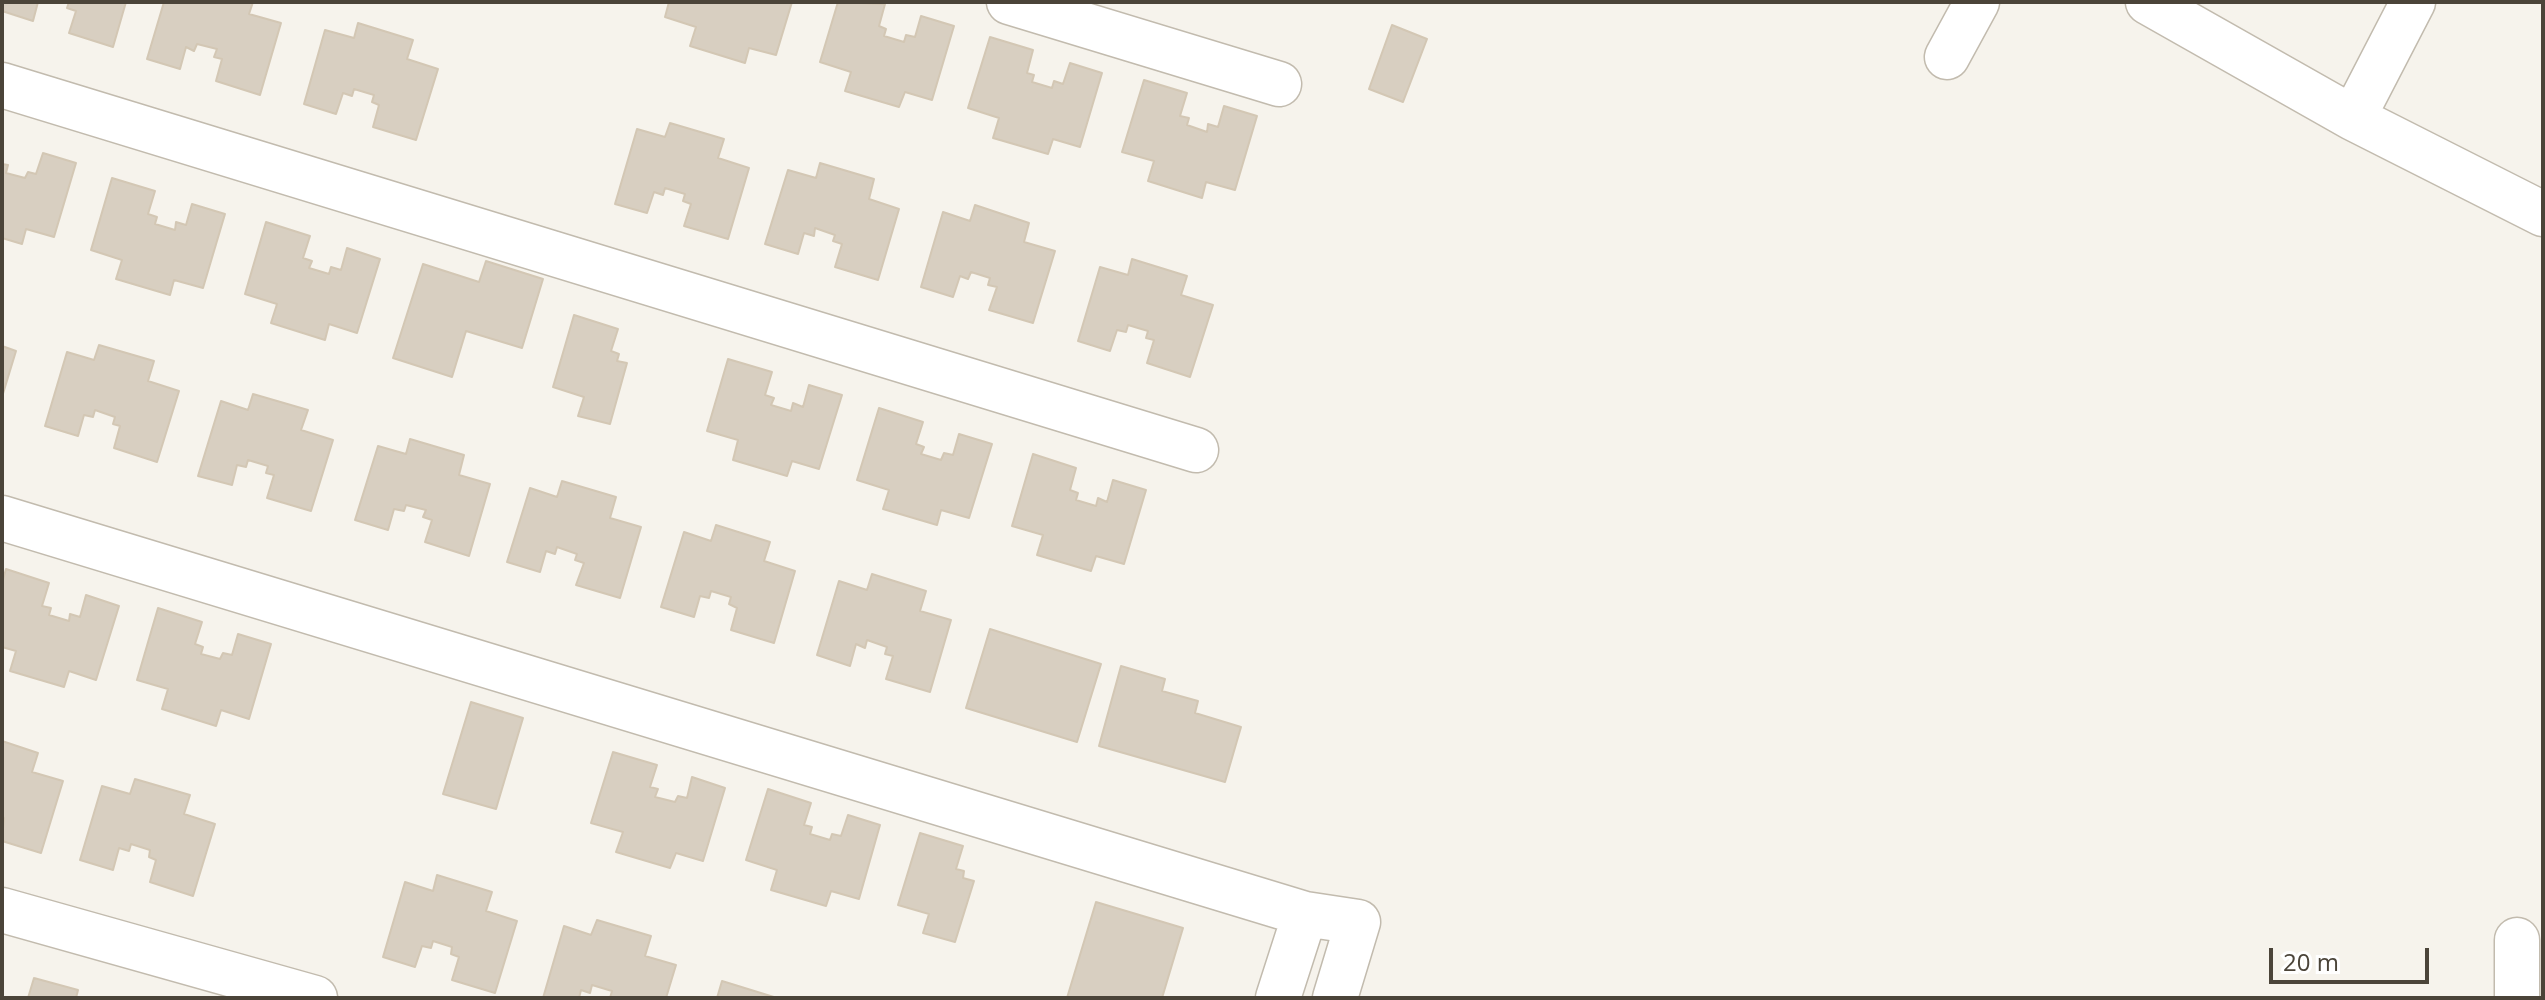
<!DOCTYPE html>
<style>
body{margin:0}
#map{position:relative;width:2545px;height:1000px;overflow:hidden;background:#f6f3ec;font-family:"Open Sans",sans-serif}
canvas{display:block}
.frame{position:absolute;inset:0;border:4px solid #4b4439;pointer-events:none}
.scale{position:absolute;left:2269px;top:948px;width:160px;height:36px;box-sizing:border-box;border:4px solid #4b4439;border-top:0;padding-left:10px;font-size:24px;line-height:28px;white-space:nowrap;color:#4b4439;-webkit-text-stroke:6px #fff;paint-order:stroke}
</style>
<div id="map">
<canvas width="2545" height="1000"></canvas>
<div class="frame"></div>
<div class="scale">20 m</div>
</div>
<script>
const c = document.querySelector('canvas').getContext('2d');
c.lineJoin = 'round';
function fillPath(path, color) {
  c.fillStyle = color;
  c.fill(path, 'evenodd');
}
function poly(rows) {
  const path = new Path2D();
  for (const r of rows) {
    path.moveTo(r[0], r[1]);
    for (let i = 2; i < r.length; i += 2) path.lineTo(r[i], r[i + 1]);
  }
  return path;
}
function trace(path, color, width, dash) {
  c.strokeStyle = color;
  c.lineWidth = width;
  c.lineCap = dash ? 'butt' : 'round';
  c.setLineDash(dash || []);
  c.stroke(path);
}
const building = poly([
 [2,2,38,2,33,21,2,11,2,2],
 [69,2,126,2,113,47,69,33,76,11,67,8,69,2],
 [164,2,253,2,249,14,281,23,260,95,216,81,222,59,214,57,217,49,197,44,194,51,186,47,180,69,147,59,164,2],
 [669,2,792,2,776,55,749,48,745,63,690,46,696,27,665,17,669,2],
 [838,2,885,4,879,26,886,29,884,36,904,42,906,35,915,37,921,16,954,26,932,100,905,92,899,107,845,91,851,72,820,62,838,2],
 [358,23,413,40,407,59,438,69,416,140,373,127,379,105,372,102,374,95,354,89,352,96,343,93,336,114,304,104,325,30,354,38,358,23],
 [1392,25,1427,39,1403,102,1369,89,1392,25],
 [990,37,1033,50,1027,73,1034,75,1032,82,1052,88,1054,81,1063,84,1070,63,1102,73,1080,147,1053,139,1048,154,993,138,999,118,968,108,990,37],
 [1144,80,1187,93,1180,116,1189,118,1187,125,1207,132,1208,124,1218,127,1224,106,1257,116,1235,190,1206,182,1202,198,1148,181,1154,161,1122,152,1144,80],
 [670,123,724,139,718,158,749,168,728,239,684,226,691,204,683,201,685,194,665,188,663,195,654,192,647,213,615,204,637,129,665,137,670,123],
 [43,153,76,163,54,237,26,229,22,244,2,238,2,164,8,165,6,173,25,178,28,172,36,174,43,153],
 [820,163,874,179,869,199,899,209,878,280,835,267,842,244,833,241,835,235,815,228,814,236,804,233,798,254,765,244,788,170,816,178,820,163],
 [112,178,155,191,148,214,157,217,155,224,175,230,176,222,186,225,192,204,225,214,203,288,174,280,170,295,116,279,122,260,91,250,112,178],
 [975,205,1029,223,1024,242,1055,251,1033,323,989,310,997,287,988,285,990,278,971,272,968,279,960,276,953,297,921,287,943,212,970,221,975,205],
 [266,222,310,236,303,258,312,261,309,268,329,274,331,267,341,270,347,248,380,259,357,333,329,324,325,340,271,323,277,304,245,294,266,222],
 [1132,259,1187,276,1181,295,1213,305,1190,377,1147,363,1154,340,1146,338,1148,331,1128,325,1126,332,1117,330,1110,351,1078,341,1100,267,1128,275,1132,259],
 [486,261,543,279,522,348,466,331,452,377,393,358,423,264,479,282,486,261],
 [574,315,618,329,611,351,619,354,617,361,627,363,610,424,578,416,584,397,553,387,574,315],
 [99,345,154,361,148,381,179,391,157,462,114,448,120,426,113,424,115,417,95,410,93,417,84,415,78,436,45,426,67,352,94,360,99,345],
 [2,346,16,351,2,397,2,346],
 [728,359,772,372,765,395,774,398,771,405,791,411,793,403,803,407,809,385,842,395,819,469,792,461,787,476,733,460,738,440,707,431,728,359],
 [253,394,308,410,301,430,333,440,311,511,267,498,274,475,266,473,268,466,248,460,246,467,237,465,232,485,198,476,221,401,248,410,253,394],
 [879,408,923,422,916,444,924,447,921,454,941,460,944,453,953,455,959,434,992,444,969,518,941,510,937,525,883,509,889,490,857,480,879,408],
 [410,439,464,455,459,475,490,484,469,556,425,542,432,520,423,517,426,510,406,505,404,511,394,509,388,530,355,520,378,446,406,454,410,439],
 [1033,454,1076,468,1070,490,1078,493,1076,500,1096,506,1098,498,1107,502,1113,480,1146,490,1124,564,1096,556,1091,571,1037,555,1043,535,1012,526,1033,454],
 [562,481,616,497,610,518,641,527,620,598,576,585,584,563,575,560,577,554,557,547,555,554,546,551,540,572,507,562,530,488,557,497,562,481],
 [716,525,770,542,764,561,795,571,774,643,731,630,737,608,729,604,731,597,711,591,709,598,700,596,694,617,661,607,684,532,711,541,716,525],
 [6,569,49,583,42,606,51,608,49,615,69,621,70,614,80,617,86,595,119,606,96,680,69,671,64,687,10,671,16,651,2,647,2,583,6,569],
 [872,574,926,591,920,611,951,620,930,692,886,679,893,656,885,654,887,647,867,640,865,648,856,644,850,666,817,655,839,581,867,590,872,574],
 [158,608,202,622,195,644,203,647,201,654,220,659,223,653,232,655,238,634,271,644,249,719,221,710,216,726,162,709,168,689,137,680,158,608],
 [990,629,1101,664,1077,742,966,708,990,629],
 [1121,666,1165,679,1162,691,1198,701,1195,713,1241,727,1225,782,1099,746,1121,666],
 [471,702,523,718,496,809,443,794,471,702],
 [2,741,38,753,32,772,63,781,41,853,2,841,4,818,2,817,2,741],
 [613,752,657,765,650,787,658,789,655,797,675,802,678,796,687,798,692,777,725,788,703,861,676,853,670,868,616,852,623,832,591,823,613,752],
 [135,779,190,795,184,814,215,824,193,896,150,882,156,860,149,857,150,850,131,844,129,851,119,848,113,870,80,860,102,786,130,794,135,779],
 [768,789,811,803,804,825,812,827,810,834,830,840,832,834,841,836,848,815,880,825,859,899,831,891,826,906,771,890,777,870,746,860,768,789],
 [920,833,963,846,956,869,964,871,963,878,974,881,955,942,923,933,929,914,898,905,920,833],
 [437,875,492,892,486,911,517,921,495,993,452,980,459,957,451,954,452,947,433,941,431,948,422,946,415,967,383,957,405,882,433,891,437,875],
 [1096,902,1183,928,1162,998,1067,998,1096,902],
 [597,920,651,936,645,956,676,965,666,998,610,998,612,991,592,985,590,993,581,990,579,998,543,998,564,926,591,935,597,920],
 [34,978,78,990,76,998,28,998,34,978],
 [722,981,777,998,717,998,722,981]
]);
fillPath(building, '#d8cfc1');
trace(building, '#d3c7b4', 2);
const street = poly([
 [1009,2,1279,84],
 [2148,2,2353,118,2543,214],
 [1947,57,1977,2],
 [2,85,1196,450],
 [2353,118,2413,2],
 [2,518,1305,914,1358,922,1335,998],
 [2,910,315,998],
 [1278,998,1305,914],
 [2517,998,2517,940]
]);
trace(street, '#c2bbae', 47);
trace(street, '#fff', 44);
</script>
